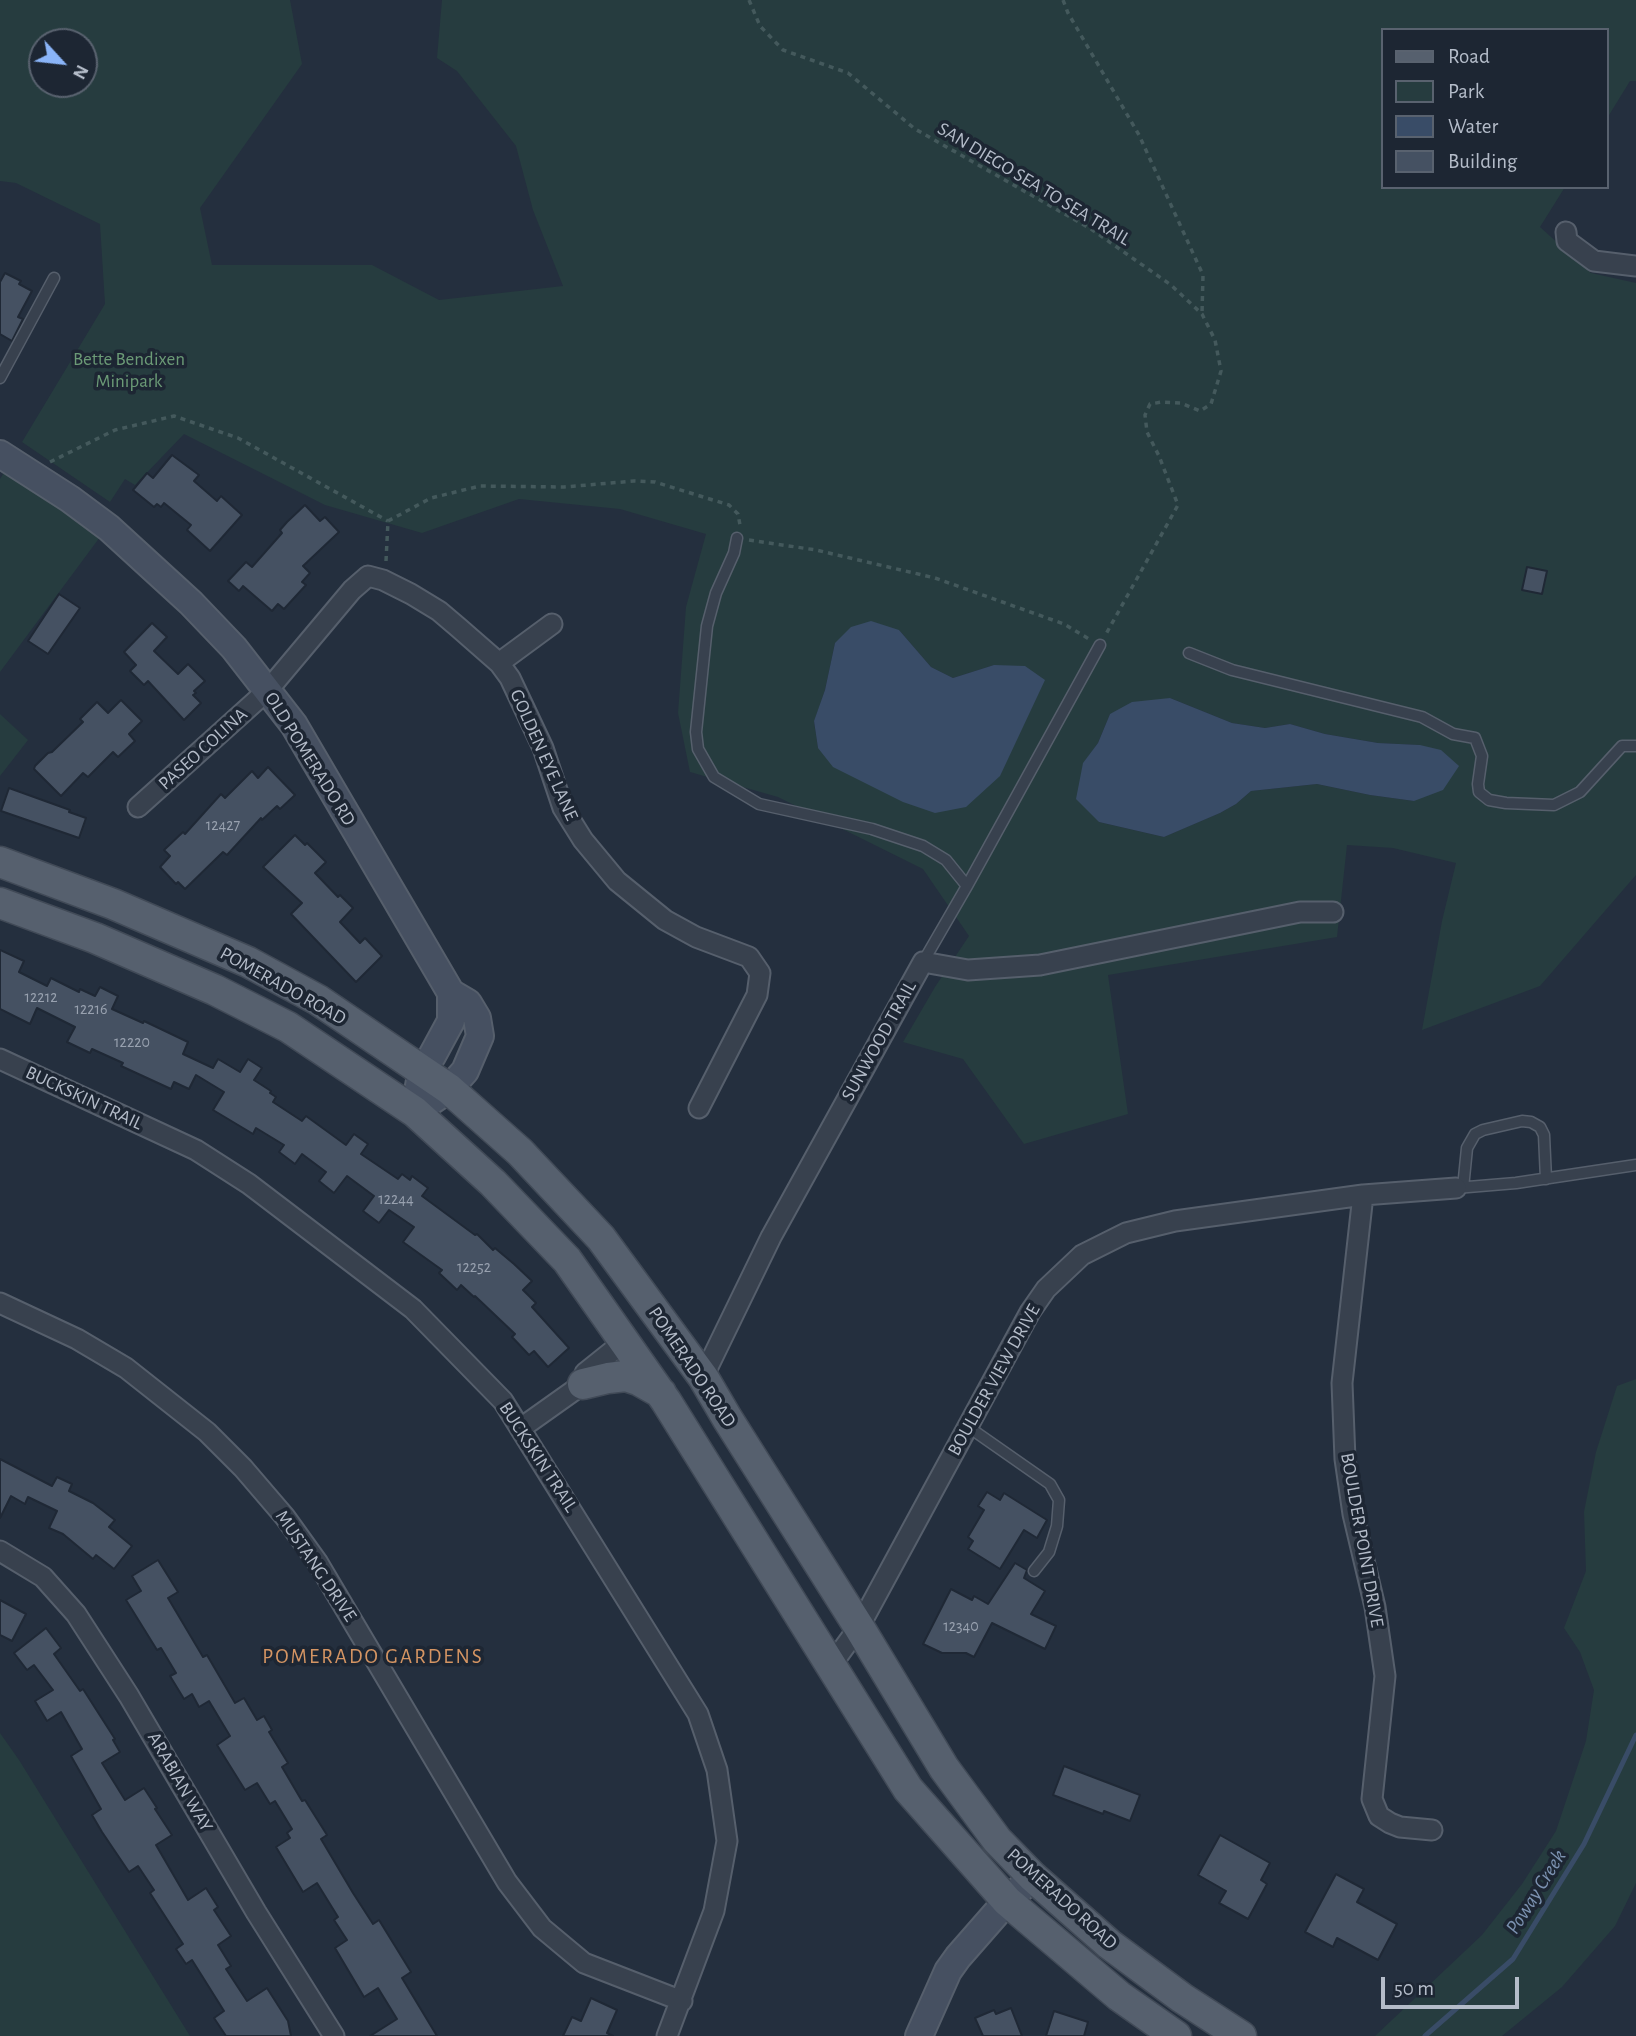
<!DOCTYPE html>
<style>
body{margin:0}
#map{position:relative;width:1636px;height:2036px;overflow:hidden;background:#242f3e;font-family:"Alegreya Sans",sans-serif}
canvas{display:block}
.legend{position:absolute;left:1381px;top:28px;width:228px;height:161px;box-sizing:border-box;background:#1d2633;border:2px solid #59626f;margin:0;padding:9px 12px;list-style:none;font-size:21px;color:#b4bcc9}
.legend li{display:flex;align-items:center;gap:14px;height:35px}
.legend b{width:35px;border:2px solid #59626f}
.north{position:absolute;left:28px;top:28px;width:70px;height:70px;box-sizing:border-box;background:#1d2633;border:2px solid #59626f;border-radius:50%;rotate:117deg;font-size:19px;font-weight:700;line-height:28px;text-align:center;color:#b4bcc9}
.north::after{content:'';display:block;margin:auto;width:24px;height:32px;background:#8ab4f8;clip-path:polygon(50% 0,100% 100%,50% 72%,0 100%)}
.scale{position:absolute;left:1381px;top:1977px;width:138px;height:32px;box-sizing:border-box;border:4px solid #b4bcc9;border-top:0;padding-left:9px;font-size:21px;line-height:24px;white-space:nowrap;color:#b4bcc9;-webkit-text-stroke:5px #1d2633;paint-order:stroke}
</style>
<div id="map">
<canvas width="1636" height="2036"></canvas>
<ul class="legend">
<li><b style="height:9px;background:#56606e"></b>Road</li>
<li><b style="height:19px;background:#263c3f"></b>Park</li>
<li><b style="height:19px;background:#394c67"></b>Water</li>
<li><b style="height:19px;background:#455162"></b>Building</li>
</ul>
<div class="north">N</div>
<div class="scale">50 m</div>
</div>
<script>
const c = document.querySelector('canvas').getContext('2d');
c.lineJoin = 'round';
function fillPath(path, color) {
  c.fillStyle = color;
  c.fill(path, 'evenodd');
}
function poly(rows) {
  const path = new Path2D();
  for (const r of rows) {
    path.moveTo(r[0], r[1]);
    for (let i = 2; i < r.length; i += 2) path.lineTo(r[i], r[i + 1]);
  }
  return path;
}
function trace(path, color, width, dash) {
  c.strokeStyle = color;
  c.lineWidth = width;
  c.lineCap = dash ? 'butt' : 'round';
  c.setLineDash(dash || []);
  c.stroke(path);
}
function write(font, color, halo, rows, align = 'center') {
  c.font = font + ' "Alegreya Sans",sans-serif';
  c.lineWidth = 7;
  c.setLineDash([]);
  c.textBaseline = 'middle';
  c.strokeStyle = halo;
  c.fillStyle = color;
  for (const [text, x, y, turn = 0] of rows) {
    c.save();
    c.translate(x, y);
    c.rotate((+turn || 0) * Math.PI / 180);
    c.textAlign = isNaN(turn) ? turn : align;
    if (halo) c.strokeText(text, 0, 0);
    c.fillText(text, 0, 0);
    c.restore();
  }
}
fillPath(poly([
 [0,0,290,0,302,64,200,208,212,265,372,265,439,300,563,286,533,210,516,146,457,71,437,58,442,0,1636,0,1636,81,1630,81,1606,120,1606,30,1382,30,1382,187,1565,187,1540,227,1591,273,1636,283,1636,875,1540,986,1422,1030,1442,921,1456,863,1393,848,1347,845,1337,937,1108,975,1128,1114,1024,1144,963,1059,903,1042,935,987,969,936,923,869,778,797,690,772,678,713,686,607,706,534,620,509,519,499,422,533,325,505,184,434,135,485,125,479,110,502,22,442,105,304,100,224,16,183,0,181],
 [42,42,84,42,84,84,42,84],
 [899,630,931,667,953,678,994,665,818,748,814,722,825,690,835,643],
 [1170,698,1232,723,1265,728,1290,724,1325,734,1378,743,1420,745,1414,801,1370,795,1317,784,1251,791,1236,804,1220,813,1164,837,1099,822,1083,764,1098,743,1110,714],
 [5,471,100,537,0,672,0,479],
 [0,714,28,740,0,776],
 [1636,1379,1636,1883,1615,1926,1562,1987,1502,2036,1375,2036,1482,1935,1522,1884,1556,1831,1586,1741,1594,1690,1580,1652,1564,1628,1586,1571,1584,1512,1596,1452,1617,1386],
 [0,1733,19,1760,190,2036,0,2036]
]), '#263c3f');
fillPath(poly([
 [871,621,899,630,931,667,953,678,994,665,1025,666,1045,680,1000,776,966,807,935,813,903,802,833,767,818,748,814,721,825,690,835,643,851,627],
 [1170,698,1232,723,1265,728,1290,724,1325,734,1378,743,1420,745,1441,750,1459,766,1443,790,1414,801,1370,795,1317,784,1251,791,1236,804,1220,813,1164,837,1099,822,1076,799,1083,763,1098,743,1110,714,1132,702]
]), '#394c67');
trace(poly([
 [1425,2036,1513,1959,1584,1844,1636,1735]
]), '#394c67', 5);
const building = poly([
 [5,273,21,281,19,284,32,291,18,317,23,319,12,341,0,334,0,282,5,273],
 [172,455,199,475,194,481,217,501,221,496,242,515,210,551,187,530,191,525,164,503,161,507,157,504,154,507,133,490,147,473,153,478,172,455],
 [305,505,320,521,325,517,339,532,303,566,310,573,302,582,306,585,284,609,278,604,272,611,243,586,239,591,228,581,246,562,252,567,282,533,280,530,287,522,305,505],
 [1527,567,1547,571,1542,594,1522,590,1527,567],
 [59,594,80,608,48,654,28,641,59,594],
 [152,623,167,637,154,651,178,674,188,664,205,681,194,691,196,693,193,695,201,703,184,720,148,681,144,685,130,671,136,665,124,652,152,623],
 [121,700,142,721,129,734,135,741,118,757,113,752,88,777,83,773,61,796,34,769,35,766,48,753,52,752,83,722,80,719,97,702,108,713,121,700],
 [268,767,295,795,280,809,277,806,262,820,261,818,227,855,223,852,185,889,178,882,176,884,160,867,170,856,164,850,183,832,185,834,221,794,225,798,252,771,258,778,268,767],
 [9,788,70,810,69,812,86,818,79,838,1,811,9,788],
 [295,835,305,845,307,843,326,862,315,873,338,897,340,895,353,908,340,922,360,943,365,938,382,956,356,982,291,914,302,903,263,867,295,835],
 [0,950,24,961,19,972,47,986,51,978,79,992,80,989,95,996,100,987,118,996,112,1009,143,1023,144,1021,188,1042,183,1054,213,1068,218,1059,240,1072,248,1059,262,1068,254,1080,271,1091,270,1093,276,1097,273,1102,302,1121,306,1116,346,1145,354,1134,368,1144,361,1154,398,1179,402,1174,410,1180,412,1176,428,1188,422,1196,475,1235,477,1234,493,1250,495,1248,514,1264,532,1281,523,1290,536,1303,532,1307,569,1348,548,1367,534,1351,529,1355,512,1337,515,1334,475,1296,474,1297,461,1285,457,1290,439,1273,442,1270,403,1242,414,1227,389,1210,379,1223,363,1211,374,1196,347,1176,334,1193,319,1181,326,1172,302,1154,295,1164,279,1152,284,1145,256,1128,253,1134,213,1110,224,1092,196,1075,189,1089,174,1082,171,1089,121,1066,123,1063,92,1049,90,1053,67,1042,75,1027,37,1008,30,1024,0,1009,0,950],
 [0,1459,52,1486,57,1477,72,1484,69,1491,93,1503,115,1520,109,1527,132,1546,114,1569,96,1555,93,1559,63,1534,49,1528,57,1511,28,1497,25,1504,11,1496,0,1518,0,1459],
 [987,1492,1000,1500,1004,1493,1047,1520,1037,1538,1024,1530,1000,1569,968,1549,973,1541,968,1537,984,1510,978,1506,987,1492],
 [158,1560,178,1592,168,1598,203,1657,207,1655,235,1703,244,1698,257,1720,264,1716,272,1730,269,1732,288,1763,282,1767,302,1801,305,1800,327,1835,321,1839,353,1893,373,1924,379,1920,411,1972,402,1978,437,2036,370,2036,397,2019,378,1988,364,1997,335,1948,347,1940,334,1920,338,1917,317,1883,303,1892,276,1847,290,1838,287,1833,292,1829,275,1801,270,1804,257,1783,245,1790,217,1745,230,1736,209,1701,199,1707,192,1694,184,1699,170,1676,176,1673,161,1648,157,1650,126,1600,141,1591,132,1576,158,1560],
 [1015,1563,1027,1570,1024,1578,1045,1591,1031,1614,1056,1626,1045,1649,992,1623,974,1657,966,1653,942,1653,923,1644,951,1589,972,1600,974,1596,988,1604,1015,1563],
 [0,1600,26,1614,12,1641,0,1635,0,1600],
 [46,1628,61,1648,54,1654,80,1691,83,1689,115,1739,113,1740,120,1752,102,1763,125,1800,144,1788,157,1808,155,1809,172,1835,156,1845,188,1900,206,1888,218,1907,214,1910,231,1936,218,1945,231,1966,226,1969,247,2001,267,1988,288,2021,291,2036,226,2036,214,2018,224,2011,192,1960,186,1964,176,1949,183,1944,150,1893,154,1890,138,1866,129,1872,102,1832,92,1815,101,1809,71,1756,82,1749,61,1712,47,1721,35,1701,53,1690,34,1665,27,1670,14,1653,46,1628],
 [1064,1766,1140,1795,1130,1821,1104,1811,1103,1814,1053,1795,1064,1766],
 [1220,1835,1270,1863,1261,1880,1267,1884,1248,1919,1219,1903,1226,1891,1198,1875,1220,1835],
 [1336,1874,1364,1889,1357,1902,1397,1924,1378,1960,1337,1938,1333,1947,1305,1932,1336,1874],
 [591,1998,617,2010,607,2033,613,2036,563,2036,572,2017,581,2021,591,1998],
 [1011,2008,1022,2036,983,2036,975,2018,994,2010,996,2014,1011,2008],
 [1054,2011,1088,2022,1084,2036,1046,2036,1054,2011]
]);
fillPath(building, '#455162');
trace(building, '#1f2835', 2);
const lane = poly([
 [0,378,54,278],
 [737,538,734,553,716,593,707,626,696,732,698,749,714,777,759,804,872,829,923,846,946,860,967,886],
 [1189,653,1232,670,1422,717,1453,734,1475,738,1482,756,1478,784,1479,792,1489,800,1506,803,1554,805,1580,792,1622,746,1636,746],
 [923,962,967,886,1100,645],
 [1456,1188,1516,1183,1636,1165],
 [1463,1188,1467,1148,1475,1134,1483,1130,1522,1121,1531,1122,1540,1127,1544,1135,1546,1179],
 [967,1426,1050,1484,1059,1500,1057,1526,1049,1552,1034,1571]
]);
const street = poly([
 [1566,232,1567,241,1594,261,1636,266],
 [499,663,552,624],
 [138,807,268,690,352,590,368,576,383,580,411,594,439,611,459,628,499,663,510,678,543,748,563,808,583,840,617,881,665,920,696,937,749,957,760,973,757,995,699,1108],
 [0,1059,196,1150,249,1184,413,1309,503,1401,698,1714,717,1770,727,1841,714,1911,667,2036],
 [1363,1195,1342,1383,1345,1459,1353,1514,1375,1607,1385,1676,1372,1799,1379,1816,1390,1823,1400,1827,1432,1830],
 [0,1303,77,1339,126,1368,207,1432,243,1468,285,1517,318,1563,507,1882,542,1928,584,1963,682,2001],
 [703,1377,771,1237,923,962,968,970,1040,965,1300,912,1333,912],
 [521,1428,583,1384,585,1373,625,1341],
 [0,1551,43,1577,76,1614,129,1696,256,1912,334,2036],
 [832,1664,859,1627,1030,1312,1046,1289,1082,1255,1126,1233,1175,1221,1363,1195,1456,1188]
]);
const secondary = poly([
 [0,454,70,499,109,528,191,603,234,648,294,725,451,993,468,1003,477,1018,480,1036,465,1071,449,1089,415,1112],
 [418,1091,422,1070,432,1056,451,1021,451,993],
 [919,2036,948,1971,958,1957,1007,1901,1033,1877]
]);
const primary = poly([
 [0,862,113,904,248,962,318,1000,449,1089,520,1152,601,1238,703,1377,727,1418,859,1627,944,1768,997,1840,1033,1877,1109,1944,1182,1998,1241,2036],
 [0,903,95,938,215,990,288,1027,415,1112,493,1183,567,1260,666,1401,908,1789,1007,1901,1119,1996,1176,2036],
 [583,1384,608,1378,626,1376,638,1380,661,1393]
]);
trace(lane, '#565f6c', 13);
trace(street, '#565f6c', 23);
trace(secondary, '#565f6c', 30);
trace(primary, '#414a57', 33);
trace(poly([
 [749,0,760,26,783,50,848,73,915,129,1091,229,1171,285,1202,314,1215,340,1221,371,1211,404,1200,411,1181,403,1162,402,1150,404,1145,415,1147,432,1159,456,1178,505,1106,634],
 [1063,0,1068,13,1139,135,1203,275,1202,314],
 [50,462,115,430,174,416,238,438,388,521],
 [388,521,431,498,480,486,564,487,634,481,655,482,729,505,738,514,740,525],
 [749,540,816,550,935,578,1064,624,1089,639],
 [386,561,388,521]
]), '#44595c', 3.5, [5, 5]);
trace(lane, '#38414e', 10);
trace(street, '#38414e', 19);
trace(secondary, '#465061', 26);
trace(primary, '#56606e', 30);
write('16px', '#98a1af', null, [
 ["12427",223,825],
 ["12212",41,997],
 ["12216",91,1009],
 ["12220",132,1042],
 ["12244",396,1199],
 ["12252",474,1267],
 ["12340",961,1626]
]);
write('19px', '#b4bcc9', '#1d2633', [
 ["SAN DIEGO SEA TO SEA TRAIL",1034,184,31],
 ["PASEO COLINA",203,749,-42],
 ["GOLDEN EYE LANE",544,755,66],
 ["OLD POMERADO RD",310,759,58],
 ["POMERADO ROAD",283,986,29],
 ["SUNWOOD TRAIL",879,1041,-61],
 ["BUCKSKIN TRAIL",84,1098,25],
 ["POMERADO ROAD",692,1367,56],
 ["BOULDER VIEW DRIVE",994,1380,-61],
 ["BUCKSKIN TRAIL",538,1457,57],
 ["BOULDER POINT DRIVE",1362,1540,80],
 ["MUSTANG DRIVE",316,1566,56],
 ["ARABIAN WAY",180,1782,60],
 ["POMERADO ROAD",1062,1899,42]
]);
write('19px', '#6b9a76', '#1d2633', [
 ["Bette Bendixen",129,359],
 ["Minipark",129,381]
]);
c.letterSpacing = '2px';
write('21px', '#d59563', '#1d2633', [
 ["POMERADO GARDENS",373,1657]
]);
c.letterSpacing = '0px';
write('italic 21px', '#7c92b1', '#1d2633', [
 ["Poway Creek",1536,1892,-58]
]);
</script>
